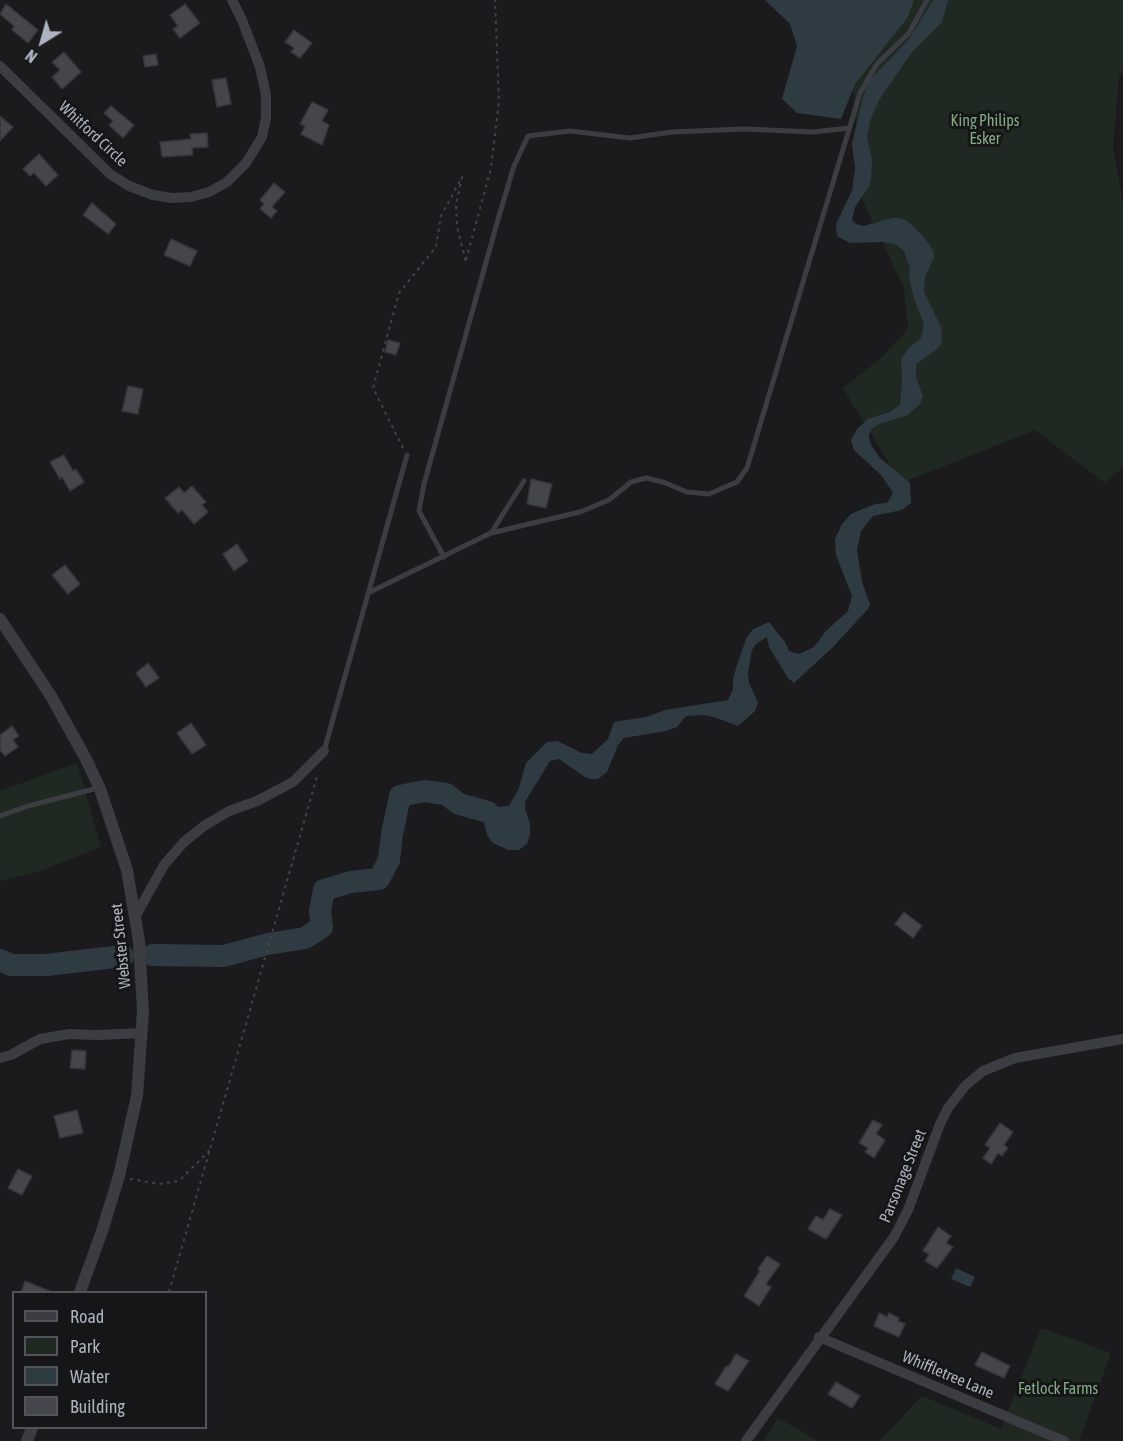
<!DOCTYPE html>
<style>
body{margin:0}
#map{position:relative;width:1123px;height:1441px;overflow:hidden;background:#1b1b1e;font-family:"Asap Condensed",sans-serif}
canvas{display:block}
.legend{position:absolute;left:12px;top:1291px;width:195px;height:138px;box-sizing:border-box;background:#161619;border:2px solid #52545b;margin:0;padding:8px 10px;list-style:none;font-size:18px;color:#acb2be}
.legend li{display:flex;align-items:center;gap:12px;height:30px}
.legend b{width:30px;border:2px solid #52545b}
.north{position:absolute;left:12px;top:12px;width:60px;height:60px;-webkit-text-stroke:4px #161619;paint-order:stroke;rotate:217deg;font-size:16px;font-weight:700;line-height:24px;text-align:center;color:#acb2be}
.north::after{content:'';display:block;margin:auto;width:21px;height:27px;background:#acb2be;clip-path:polygon(50% 0,100% 100%,50% 72%,0 100%)}
</style>
<div id="map">
<canvas width="1123" height="1441"></canvas>
<ul class="legend">
<li><b style="height:8px;background:#3b3d43"></b>Road</li>
<li><b style="height:16px;background:#202921"></b>Park</li>
<li><b style="height:16px;background:#2f3b43"></b>Water</li>
<li><b style="height:16px;background:#45464b"></b>Building</li>
</ul>
<div class="north">N</div>
</div>
<script>
const c = document.querySelector('canvas').getContext('2d');
c.lineJoin = 'round';
function fillPath(path, color) {
  c.fillStyle = color;
  c.fill(path, 'evenodd');
}
function poly(rows) {
  const path = new Path2D();
  for (const r of rows) {
    path.moveTo(r[0], r[1]);
    for (let i = 2; i < r.length; i += 2) path.lineTo(r[i], r[i + 1]);
  }
  return path;
}
function trace(path, color, width, dash) {
  c.strokeStyle = color;
  c.lineWidth = width;
  c.lineCap = dash ? 'butt' : 'round';
  c.setLineDash(dash || []);
  c.stroke(path);
}
function write(font, color, halo, rows, align = 'center') {
  c.font = font + ' "Asap Condensed",sans-serif';
  c.lineWidth = 6;
  c.setLineDash([]);
  c.textBaseline = 'middle';
  c.strokeStyle = halo;
  c.fillStyle = color;
  for (const [text, x, y, turn = 0] of rows) {
    c.save();
    c.translate(x, y);
    c.rotate((+turn || 0) * Math.PI / 180);
    c.textAlign = isNaN(turn) ? turn : align;
    if (halo) c.strokeText(text, 0, 0);
    c.fillText(text, 0, 0);
    c.restore();
  }
}
fillPath(poly([
 [901,0,1123,0,1123,69,1119,77,1113,146,1123,204,1123,467,1105,483,1035,430,901,483,843,388,880,359,908,329,904,288,861,197,853,84],
 [77,763,101,847,37,872,0,881,0,791],
 [1041,1328,1111,1353,1079,1441,879,1441,922,1396,1001,1429],
 [778,1418,818,1441,763,1441]
]), '#202921');
fillPath(poly([
 [765,0,914,0,908,17,855,84,841,119,797,113,782,99,797,46,790,24],
 [933,0,948,0,942,22,912,52,879,100,870,121,867,138,872,160,871,179,869,186,855,207,852,220,856,224,864,226,892,218,900,218,907,221,922,235,933,250,934,257,925,277,924,292,941,327,942,336,941,344,936,350,916,364,916,378,923,396,920,404,908,415,879,424,871,429,869,435,870,443,879,457,910,483,911,503,902,510,873,516,861,531,857,550,862,582,870,604,868,609,832,648,794,683,788,678,769,647,767,637,756,644,752,650,748,673,749,683,758,703,755,711,738,726,714,717,704,715,686,716,677,727,666,731,624,738,618,745,607,772,598,779,591,779,585,777,559,759,550,761,525,802,525,808,530,824,530,835,527,844,519,850,508,850,493,843,487,835,483,818,459,804,474,796,495,807,509,806,519,788,526,763,547,742,557,741,582,753,592,754,608,739,614,722,646,717,665,710,728,700,733,689,733,680,736,668,746,639,753,629,769,622,785,642,789,651,799,654,814,647,826,631,848,611,852,596,836,555,835,539,842,524,851,514,875,504,887,503,893,493,882,476,854,450,851,440,857,429,868,419,890,412,900,405,902,383,901,359,909,348,921,338,924,324,914,299,909,277,910,268,904,251,895,244,882,242,850,243,837,236,836,224,852,191,855,168,852,144,863,97,870,80,909,39],
 [956,1268,975,1277,970,1287,951,1279]
]), '#2f3b43');
trace(poly([
 [153,955,224,956,268,944,305,938,322,927,320,911,324,890,351,882,379,879,389,860,392,834,400,796,424,791,446,794,459,804,488,812],
 [0,960,11,965,46,965,123,956]
]), '#2f3b43', 22);
const building = poly([
 [6,4,38,30,28,43,12,30,14,26,0,14,6,4],
 [185,4,200,23,180,38,173,29,178,26,170,15,185,4],
 [294,30,312,43,300,58,291,52,294,48,285,42,294,30],
 [64,52,81,72,62,89,52,77,60,70,52,62,64,52],
 [156,54,158,65,145,67,143,56,156,54],
 [226,78,231,104,217,107,212,80,226,78],
 [312,102,328,110,322,121,329,125,322,145,301,134,305,126,300,124,312,102],
 [111,106,134,125,123,138,109,125,113,121,104,113,111,106],
 [0,116,13,127,0,141,0,116],
 [207,133,208,147,192,148,193,155,162,157,160,142,191,139,190,134,207,133],
 [39,154,58,175,46,186,34,173,30,176,23,169,39,154],
 [274,183,285,192,272,207,277,211,271,218,260,209,264,204,260,200,274,183],
 [92,203,116,224,108,234,83,215,92,203],
 [171,239,197,251,190,266,164,255,171,239],
 [388,340,400,343,396,355,385,352,388,340],
 [128,386,143,389,138,414,122,411,128,386],
 [64,455,73,471,76,469,84,482,70,491,62,477,60,479,50,462,64,455],
 [531,479,552,484,546,508,527,504,531,479],
 [192,486,206,502,202,505,208,512,194,524,182,510,178,513,165,498,179,487,184,493,192,486],
 [237,544,248,561,234,571,223,554,237,544],
 [65,565,80,584,68,594,52,575,65,565],
 [148,663,159,678,146,687,136,673,148,663],
 [191,723,206,745,192,754,177,733,191,723],
 [12,726,19,736,13,740,18,747,5,756,0,750,0,735,12,726],
 [904,912,922,926,913,938,895,924,904,912],
 [72,1050,86,1051,85,1069,70,1068,72,1050],
 [77,1110,83,1133,60,1138,54,1116,77,1110],
 [873,1120,882,1125,876,1134,885,1140,874,1158,865,1152,868,1148,859,1143,873,1120],
 [1000,1123,1013,1132,1004,1145,1008,1148,1002,1156,998,1153,991,1164,983,1158,990,1148,985,1145,1000,1123],
 [18,1169,32,1176,22,1195,8,1188,18,1169],
 [830,1209,842,1215,826,1239,808,1229,816,1216,823,1220,830,1209],
 [938,1227,951,1236,946,1243,953,1247,937,1268,925,1261,929,1254,923,1251,938,1227],
 [767,1256,780,1264,766,1284,771,1287,759,1306,744,1296,760,1271,758,1269,767,1256],
 [25,1281,52,1292,52,1293,21,1293,25,1281],
 [879,1313,887,1317,889,1313,899,1318,898,1321,905,1324,899,1337,874,1326,879,1313],
 [982,1352,1010,1366,1004,1378,975,1365,982,1352],
 [736,1354,749,1361,728,1391,715,1384,726,1366,728,1367,736,1354],
 [836,1382,860,1396,852,1408,828,1394,836,1382]
]);
fillPath(building, '#45464b');
trace(building, '#35353a', 1.5);
trace(poly([
 [466,260,491,168,499,102,495,0],
 [403,448,373,388,399,293,436,247,441,216,462,177,456,205,457,227,466,262],
 [130,1179,159,1184,179,1181,210,1150],
 [169,1292,318,773]
]), '#41444a', 2, [3, 4.5]);
trace(poly([
 [491,533,524,481],
 [444,557,419,511,424,484,499,216,514,166,528,136,570,131,630,138,672,132,744,129,813,132,849,128],
 [368,593,491,533,580,512,609,500,631,482,646,478,663,482,687,492,709,494,737,482,747,468,860,93,877,64,909,33,927,0],
 [324,751,407,455],
 [0,816,28,806,98,788]
]), '#3b3d43', 5);
trace(poly([
 [0,66,110,174,129,186,153,195,172,198,191,197,209,192,227,182,246,163,262,137,266,118,266,95,260,67,242,20,232,0],
 [135,917,164,865,184,842,204,826,229,811,257,801,293,782,324,751],
 [0,1058,11,1055,40,1039,69,1034,97,1035,142,1033],
 [819,1337,1064,1441],
 [746,1441,894,1237,908,1210,940,1124,948,1108,965,1086,983,1071,1015,1058,1123,1039]
]), '#3b3d43', 10);
trace(poly([
 [0,619,51,696,87,761,100,789,127,870,139,941,143,1011,137,1096,119,1176,102,1231,80,1292],
 [27,1441,32,1428]
]), '#3b3d43', 12);
write('16px', '#82aa83', '#161619', [
 ["King Philips",985,121],
 ["Esker",985,139],
 ["Fetlock Farms",1058,1389]
]);
write('16px', '#acb2be', '#161619', [
 ["Whitford Circle",93,134,43],
 ["Webster Street",121,946,-96],
 ["Parsonage Street",903,1176,-68],
 ["Whiffletree Lane",948,1375,23]
]);
</script>
